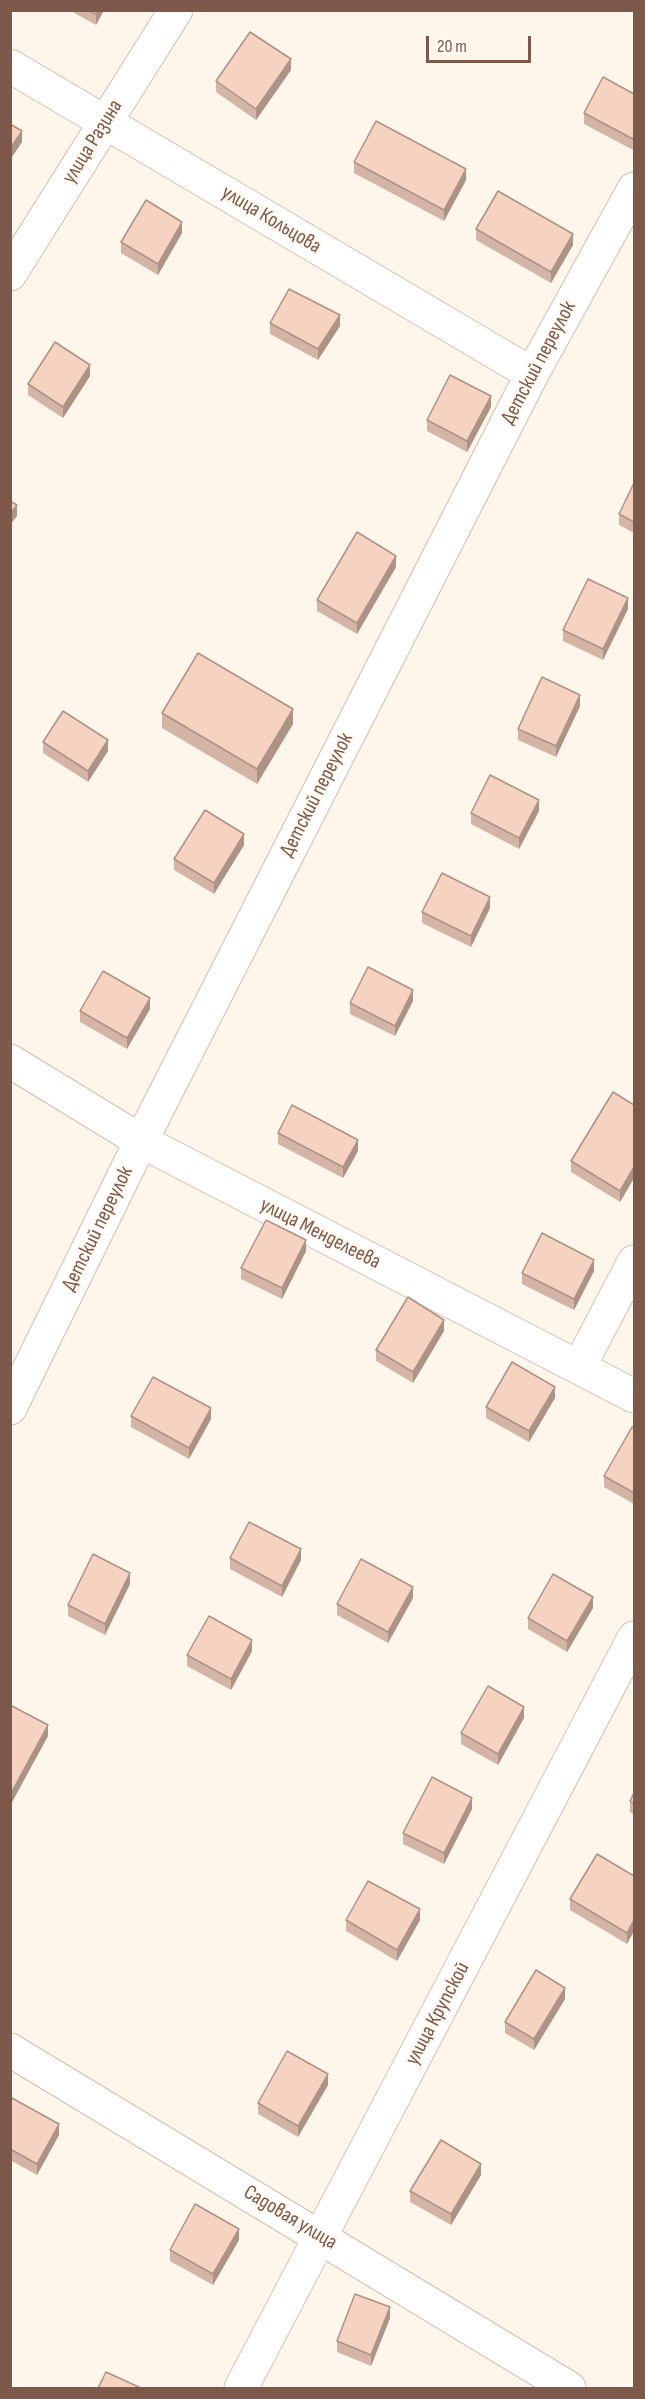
<!DOCTYPE html>
<meta charset="utf-8">
<style>
body{margin:0}
#map{position:relative;width:645px;height:2399px;overflow:hidden;background:#fef5eb;font-family:"Sofia Sans Condensed",sans-serif}
canvas{display:block}
.frame{position:absolute;inset:0;border:12px solid #7c594a;pointer-events:none}
.scale{position:absolute;left:426px;top:36px;width:105px;height:27px;box-sizing:border-box;border:3px solid #7c594a;border-top:0;padding-left:8px;font-size:18px;line-height:21px;white-space:nowrap;color:#7c594a;-webkit-text-stroke:4px #fff9f2;paint-order:stroke}
</style>
<div id="map">
<canvas width="645" height="2399"></canvas>
<div class="frame"></div>
<div class="scale">20 m</div>
</div>
<script>
const c = document.querySelector('canvas').getContext('2d');
c.lineJoin = 'round';
function poly(rows) {
  const path = new Path2D();
  for (const r of rows) {
    path.moveTo(r[0], r[1]);
    for (let i = 2; i < r.length; i += 2) path.lineTo(r[i], r[i + 1]);
  }
  return path;
}
function trace(path, color, width, dash) {
  c.strokeStyle = color;
  c.lineWidth = width;
  c.lineCap = dash ? 'butt' : 'round';
  c.setLineDash(dash || []);
  c.stroke(path);
}
function fillPath(path, color) {
  c.fillStyle = color;
  c.fill(path, 'evenodd');
}
function write(font, color, halo, rows, align = 'center') {
  c.font = font + ' "Sofia Sans Condensed",sans-serif';
  c.lineWidth = 4.5;
  c.setLineDash([]);
  c.textBaseline = 'middle';
  c.strokeStyle = halo;
  c.fillStyle = color;
  for (const [text, x, y, turn = 0] of rows) {
    c.save();
    c.translate(x, y);
    c.rotate((+turn || 0) * Math.PI / 180);
    c.textAlign = isNaN(turn) ? turn : align;
    if (halo) c.strokeText(text, 0, 0);
    c.fillText(text, 0, 0);
    c.restore();
  }
}
const minor = poly([
 [10,66,532,374],
 [10,274,176,10],
 [10,1061,141,1141,634,1396],
 [579,1367,634,1262],
 [10,1408,141,1141,532,374,634,189],
 [10,2050,569,2388],
 [241,2388,634,1638]
]);
trace(minor, '#d4beb1', 35);
trace(minor, '#fff', 33);
fillPath(poly([
 [69,10,104,10,96,25],
 [291,70,256,120,216,92,216,81],
 [634,94,633,150,584,124,584,113],
 [354,162,466,180,444,221,354,173],
 [476,229,573,245,551,283,476,240],
 [182,233,158,275,121,253,121,242],
 [270,323,340,326,318,360,270,334],
 [90,376,63,418,28,395,28,384],
 [491,407,467,452,427,431,427,420],
 [634,483,634,533,619,525,619,514],
 [396,567,357,634,317,611,317,600],
 [628,609,603,660,563,641,563,630],
 [580,706,556,757,518,740,518,729],
 [162,713,293,724,257,784,162,728],
 [43,742,108,751,88,782,43,753],
 [539,811,519,849,471,824,471,813],
 [244,845,214,894,174,870,174,859],
 [490,908,471,947,422,923,422,912],
 [413,1001,395,1036,350,1014,350,1003],
 [150,1009,127,1049,80,1022,80,1011],
 [634,1105,634,1178,620,1202,571,1172,571,1161],
 [278,1133,358,1151,343,1178,278,1144],
 [306,1251,282,1299,241,1279,241,1268],
 [594,1271,574,1310,522,1284,522,1273],
 [444,1331,413,1383,376,1361,376,1350],
 [555,1398,529,1442,486,1418,486,1407],
 [131,1416,211,1419,189,1459,131,1427],
 [634,1429,634,1504,604,1487,604,1476],
 [230,1558,301,1560,282,1597,230,1569],
 [130,1584,105,1635,68,1616,68,1605],
 [413,1598,388,1643,337,1615,337,1604],
 [593,1608,567,1652,528,1629,528,1618],
 [252,1651,231,1690,187,1666,187,1655],
 [524,1718,498,1765,461,1744,461,1733],
 [634,1793,634,1815,630,1812,630,1801],
 [472,1809,444,1864,403,1844,403,1833],
 [634,1876,634,1931,627,1944,570,1910,570,1899],
 [346,1920,420,1920,397,1961,346,1931],
 [565,1999,534,2050,505,2033,505,2022],
 [328,2085,298,2137,258,2114,258,2103],
 [10,2097,59,2135,37,2175,10,2160],
 [481,2175,451,2225,410,2202,410,2191],
 [239,2240,213,2285,170,2261,170,2250],
 [390,2318,371,2366,337,2352,337,2341]
]), '#d4b5a5');
fillPath(poly([
 [98,10,104,10,96,25,96,14],
 [291,59,291,70,256,120,256,109],
 [22,131,22,142,10,160,10,149],
 [634,136,634,147,633,150,633,139],
 [466,169,466,180,444,221,444,210],
 [182,222,182,233,158,275,158,264],
 [573,234,573,245,551,283,551,272],
 [340,315,340,326,318,360,318,349],
 [90,365,90,376,63,418,63,407],
 [491,396,491,407,467,452,467,441],
 [17,505,17,516,10,525,10,514],
 [396,556,396,567,357,634,357,623],
 [628,598,628,609,603,660,603,649],
 [580,695,580,706,556,757,556,746],
 [293,709,293,724,257,784,257,769],
 [108,740,108,751,88,782,88,771],
 [539,800,539,811,519,849,519,838],
 [244,834,244,845,214,894,214,883],
 [490,897,490,908,471,947,471,936],
 [413,990,413,1001,395,1036,395,1026],
 [150,998,150,1009,127,1049,127,1038],
 [358,1140,358,1151,343,1178,343,1167],
 [634,1167,634,1178,620,1202,620,1191],
 [306,1240,306,1251,282,1299,282,1288],
 [594,1260,594,1271,574,1310,574,1299],
 [444,1320,444,1331,413,1383,413,1372],
 [555,1387,555,1398,529,1442,529,1431],
 [211,1408,211,1419,189,1459,189,1448],
 [301,1549,301,1560,282,1597,282,1586],
 [130,1573,130,1584,105,1635,105,1624],
 [413,1587,413,1598,388,1643,388,1632],
 [593,1597,593,1608,567,1652,567,1641],
 [252,1640,252,1651,231,1690,231,1679],
 [524,1707,524,1718,498,1765,498,1754],
 [48,1725,48,1736,10,1806,10,1795],
 [472,1798,472,1809,444,1864,444,1853],
 [420,1909,420,1920,397,1961,397,1950],
 [634,1920,634,1931,627,1944,627,1933],
 [565,1988,565,1999,534,2050,534,2039],
 [328,2074,328,2085,298,2137,298,2126],
 [59,2124,59,2135,37,2175,37,2164],
 [481,2164,481,2175,451,2225,451,2214],
 [239,2229,239,2240,213,2285,213,2274],
 [390,2307,390,2318,371,2366,371,2355]
]), '#ac9386');
const building = poly([
 [88,10,98,10,96,14,88,10],
 [250,32,291,59,256,109,216,81,250,32],
 [603,77,634,94,634,136,633,139,584,113,603,77],
 [376,121,466,169,444,210,354,162,376,121],
 [10,124,22,131,10,149,10,124],
 [498,191,573,234,551,272,476,229,498,191],
 [146,200,182,222,158,264,121,242,146,200],
 [289,289,340,315,318,349,270,323,289,289],
 [55,342,90,365,63,407,28,384,55,342],
 [450,375,491,396,467,441,427,420,450,375],
 [634,483,634,522,619,514,634,483],
 [10,501,17,505,10,514,10,501],
 [357,532,396,556,357,623,317,600,357,532],
 [588,579,628,598,603,649,563,630,588,579],
 [198,653,293,709,257,769,162,713,198,653],
 [542,677,580,695,556,746,518,729,542,677],
 [63,711,108,740,88,771,43,742,63,711],
 [490,775,539,800,519,838,471,813,490,775],
 [205,810,244,834,214,883,174,859,205,810],
 [442,873,490,897,471,936,422,912,442,873],
 [368,967,413,990,395,1026,350,1003,368,967],
 [103,971,150,998,127,1038,80,1011,103,971],
 [613,1092,634,1105,634,1167,620,1191,571,1161,613,1092],
 [292,1105,358,1140,343,1167,278,1133,292,1105],
 [266,1220,306,1240,282,1288,241,1268,266,1220],
 [542,1233,594,1260,574,1299,522,1273,542,1233],
 [408,1297,444,1320,413,1372,376,1350,408,1297],
 [512,1362,555,1387,529,1431,486,1407,512,1362],
 [153,1377,211,1408,189,1448,131,1416,153,1377],
 [632,1427,634,1429,634,1493,604,1476,632,1427],
 [249,1522,301,1549,282,1586,230,1558,249,1522],
 [93,1554,130,1573,105,1624,68,1605,93,1554],
 [361,1559,413,1587,388,1632,337,1604,361,1559],
 [553,1574,593,1597,567,1641,528,1618,553,1574],
 [209,1616,252,1640,231,1679,187,1655,209,1616],
 [488,1686,524,1707,498,1754,461,1733,488,1686],
 [10,1705,48,1725,10,1795,10,1705],
 [432,1777,472,1798,444,1853,403,1833,432,1777],
 [634,1793,634,1804,630,1801,634,1793],
 [597,1854,634,1876,634,1920,627,1933,570,1899,597,1854],
 [368,1881,420,1909,397,1950,346,1920,368,1881],
 [536,1970,565,1988,534,2039,505,2022,536,1970],
 [287,2051,328,2074,298,2126,258,2103,287,2051],
 [10,2097,59,2124,37,2164,10,2149,10,2097],
 [441,2140,481,2164,451,2214,410,2191,441,2140],
 [195,2204,239,2229,213,2274,170,2250,195,2204],
 [355,2294,390,2307,371,2355,337,2341,355,2294],
 [106,2372,141,2388,98,2388,106,2372]
]);
fillPath(building, '#f6d2c0');
trace(building, '#ac9386', 1.5);
write('21px', '#7c594a', '#fff9f2', [
 ["улица Разина",93,142,-58],
 ["улица Кольцова",271,220,31],
 ["Детский переулок",539,363,-62],
 ["Детский переулок",317,795,-63],
 ["Детский переулок",98,1229,-64],
 ["улица Менделеева",320,1234,27],
 ["улица Крупской",438,2014,-62],
 ["Садовая улица",290,2218,31]
]);
</script>
